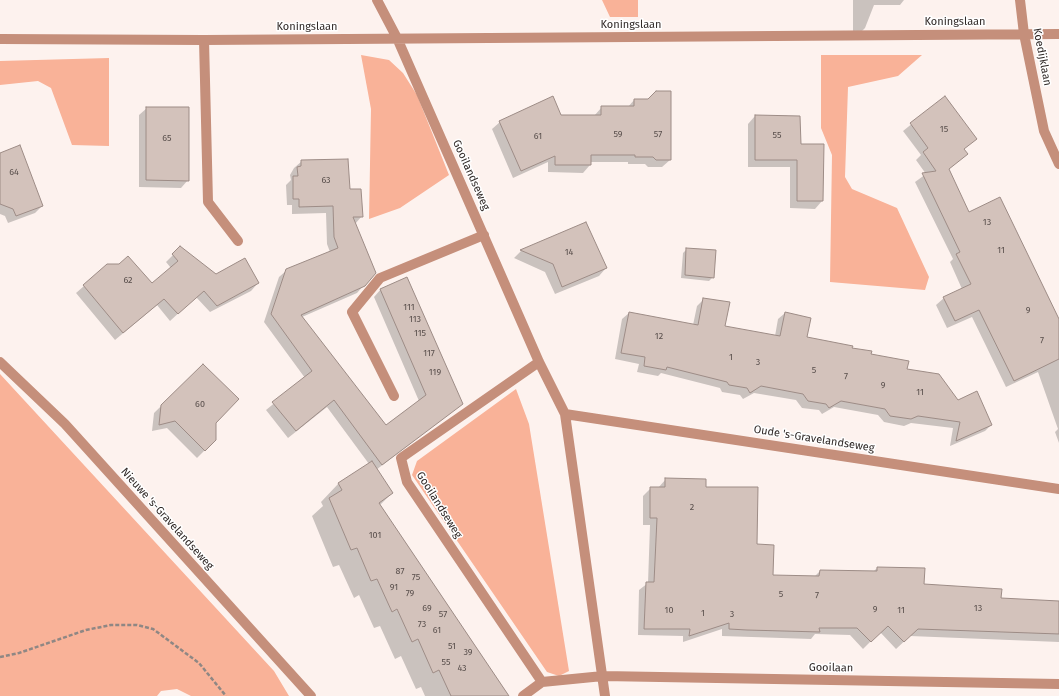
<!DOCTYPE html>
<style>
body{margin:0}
canvas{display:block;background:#fdf2ee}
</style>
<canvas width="1059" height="696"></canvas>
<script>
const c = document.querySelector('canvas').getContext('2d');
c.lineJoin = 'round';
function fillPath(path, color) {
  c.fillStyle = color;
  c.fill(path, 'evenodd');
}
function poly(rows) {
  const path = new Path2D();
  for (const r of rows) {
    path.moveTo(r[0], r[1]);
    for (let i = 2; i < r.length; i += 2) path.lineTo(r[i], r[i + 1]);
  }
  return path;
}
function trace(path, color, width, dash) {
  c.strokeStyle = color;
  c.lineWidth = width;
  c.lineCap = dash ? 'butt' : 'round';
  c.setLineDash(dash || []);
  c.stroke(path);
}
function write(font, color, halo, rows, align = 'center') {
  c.font = font + ' "Fira Sans",sans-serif';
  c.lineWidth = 3;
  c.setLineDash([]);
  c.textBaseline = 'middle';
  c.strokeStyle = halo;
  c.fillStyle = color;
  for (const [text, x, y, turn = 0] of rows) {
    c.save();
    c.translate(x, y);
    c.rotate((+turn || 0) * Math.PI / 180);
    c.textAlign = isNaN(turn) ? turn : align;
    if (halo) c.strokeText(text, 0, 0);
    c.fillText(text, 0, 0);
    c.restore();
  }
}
fillPath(poly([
 [602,0,638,0,638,17,610,17],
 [361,55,389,60,403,73,417,95,449,175,400,208,369,219,371,109],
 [821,55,922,55,898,76,848,87,845,177,852,189,897,208,929,277,925,290,830,282,832,155,821,128],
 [109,58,109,146,72,145,51,88,38,81,0,85,0,61],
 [0,374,274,671,289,696,191,696,177,689,161,691,157,696,0,696],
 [516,389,529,424,569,671,559,676,547,672,412,475,417,461]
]), '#f9b298');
fillPath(poly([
 [853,0,914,0,904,0,900,5,874,5,865,28,857,36,853,36],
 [944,98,975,139,963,150,966,154,948,170,969,213,1059,321,1059,443,1055,432,1058,429,1038,372,1006,387,972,317,947,328,936,305,944,298,962,289,950,262,953,259,915,182,926,174,916,160,921,155,903,131],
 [634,100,648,100,670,160,662,167,648,167,645,164,628,164,628,162,590,162,590,165,583,173,548,172,548,162,513,178,492,129,500,122,561,116,594,116,602,107,628,107],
 [147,108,188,180,181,188,139,187,139,115],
 [755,116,800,145,823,145,822,201,815,209,790,208,790,167,748,167,748,124],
 [0,154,42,206,35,213,8,223,5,216,0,214],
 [302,161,349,190,362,216,355,224,364,285,357,293,302,317,385,426,419,401,374,297,381,289,462,404,376,470,392,493,379,506,498,696,425,696,421,687,416,689,401,656,395,659,380,626,374,628,359,595,354,598,339,565,333,567,312,516,323,506,321,502,338,484,369,464,327,407,288,438,266,410,305,378,264,322,279,277,287,270,330,252,327,244,326,213,292,214,292,205,287,205,286,185,291,180,290,175,294,168],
 [586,224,606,268,599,276,555,294,545,272,514,258,521,251],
 [180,248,216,275,258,283,251,291,210,312,196,297,170,321,157,305,115,340,76,293,108,265,152,285,171,268,166,262],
 [687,249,713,277,709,281,681,278,683,253],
 [704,299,724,327,775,336,778,319,785,313,806,338,851,348,906,370,958,401,991,425,985,431,950,446,953,428,911,423,904,426,884,422,878,415,834,407,822,414,819,410,802,408,796,400,754,393,743,399,740,395,722,392,720,388,661,373,658,376,637,372,639,364,615,359,622,319,629,313,693,325,697,306],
 [203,365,215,422,215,440,197,458,167,428,152,431,154,413],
 [666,479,705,488,756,545,772,576,814,577,820,571,873,572,877,568,923,585,1000,599,1059,602,1059,642,910,636,896,649,880,632,863,649,850,635,815,634,811,639,722,636,722,629,683,642,683,636,638,635,639,590,648,583,650,525,643,525,643,496,651,488,658,488]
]), '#0003');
const building = poly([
 [656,91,671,91,671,160,656,160,653,157,635,157,635,155,591,155,591,165,555,165,555,156,521,171,499,121,553,96,561,115,601,115,601,106,634,106,634,99,648,99,656,91],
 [945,96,977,139,964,149,968,154,949,169,969,212,1000,197,1059,319,1059,359,1014,381,979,310,955,321,943,297,971,284,956,254,960,252,922,173,936,171,923,152,928,148,910,123,945,96],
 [146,107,189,107,189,181,146,180,146,107],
 [755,115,800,116,801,144,824,144,823,201,797,201,797,160,755,160,755,115],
 [20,145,43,206,16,216,13,209,0,204,0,153,20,145],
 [348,159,350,189,361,189,363,217,353,217,376,273,365,286,301,315,386,425,426,395,380,289,407,277,463,404,382,465,334,400,296,431,272,402,312,371,271,314,286,269,338,248,334,237,333,206,299,207,299,199,293,199,293,176,298,176,297,167,301,166,301,160,348,159],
 [586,222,607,268,562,287,553,264,520,250,586,222],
 [180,246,216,274,245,258,259,283,217,306,204,291,178,314,164,299,123,333,83,285,107,264,119,264,128,256,152,283,178,261,172,254,180,246],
 [686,248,716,250,714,278,685,275,686,248],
 [703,298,730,302,725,326,780,336,785,312,811,318,807,337,853,346,852,348,872,351,871,354,909,361,907,369,939,374,958,400,977,391,992,425,956,441,960,422,918,416,911,419,890,416,885,409,841,401,829,408,826,404,808,401,803,394,761,386,750,393,747,388,729,385,727,382,667,367,666,370,644,366,645,357,621,353,629,312,698,325,703,298],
 [203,364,239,399,216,423,216,440,205,451,175,421,159,425,161,405,203,364],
 [372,461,393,493,379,503,509,696,451,696,439,670,433,673,418,639,412,642,397,609,392,612,377,579,371,581,357,548,351,550,329,498,342,490,338,483,372,461],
 [665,478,706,479,706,487,758,487,757,544,774,545,773,575,819,576,820,570,877,571,877,567,925,568,924,584,1002,589,1001,598,1059,601,1059,634,918,629,904,642,888,626,871,642,857,628,819,628,820,632,747,630,729,629,729,623,689,636,690,629,644,629,646,582,654,582,657,518,650,518,650,487,665,487,665,478]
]);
fillPath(building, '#d3c2bb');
trace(building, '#9d8c86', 1);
trace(poly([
 [0,657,19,653,86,630,111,625,137,625,153,629,199,663,226,696]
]), '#8f8784', 2.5, [4, 2]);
trace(poly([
 [377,0,397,38,539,362,565,414,605,696],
 [1020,0,1024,34,1044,131,1059,164],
 [0,39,204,40,1059,34],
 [204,40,208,202,238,241],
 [0,362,65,424,311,696],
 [539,362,401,458,407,482,542,682],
 [394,396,352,312,380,278,484,235],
 [565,414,1059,489],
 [523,696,542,682,603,676,1059,684]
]), '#c58f7b', 10);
write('9px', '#594f4c', null, [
 ["15",944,129],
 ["59",618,134],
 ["57",658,134],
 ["55",777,135],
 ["61",538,136],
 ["65",167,138],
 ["64",14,172],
 ["63",326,180],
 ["13",987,222],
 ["11",1001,250],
 ["14",569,252],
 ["62",128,280],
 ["111",409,307],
 ["9",1028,310],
 ["113",415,319],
 ["115",420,333],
 ["12",659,336],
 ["7",1042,340],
 ["117",429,353],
 ["1",731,357],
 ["3",758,362],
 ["5",814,370],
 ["119",435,372],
 ["7",846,376],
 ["9",883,385],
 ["11",920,392],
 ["60",200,404],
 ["2",692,507],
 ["101",375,535],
 ["87",400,571],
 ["75",416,577],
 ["91",394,587],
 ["79",410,593],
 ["5",781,594],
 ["7",817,595],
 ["69",427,608],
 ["13",978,608],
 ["9",875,609],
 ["10",669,610],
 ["11",901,610],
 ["1",703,613],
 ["57",443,614],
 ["3",732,614],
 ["73",422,624],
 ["61",437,630],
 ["51",452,646],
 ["39",468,652],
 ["55",446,662],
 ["43",462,668]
]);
write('11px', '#302927', '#fff', [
 ["Koningslaan",955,22],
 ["Koningslaan",631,25],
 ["Koningslaan",307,27],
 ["Koedijklaan",1042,57,79],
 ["Gooilandseweg",471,175,66],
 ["Oude 's-Gravelandseweg",814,439,9],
 ["Gooilandseweg",439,505,58],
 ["Nieuwe 's-Gravelandseweg",167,519,48],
 ["Gooilaan",831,668,1]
]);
</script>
